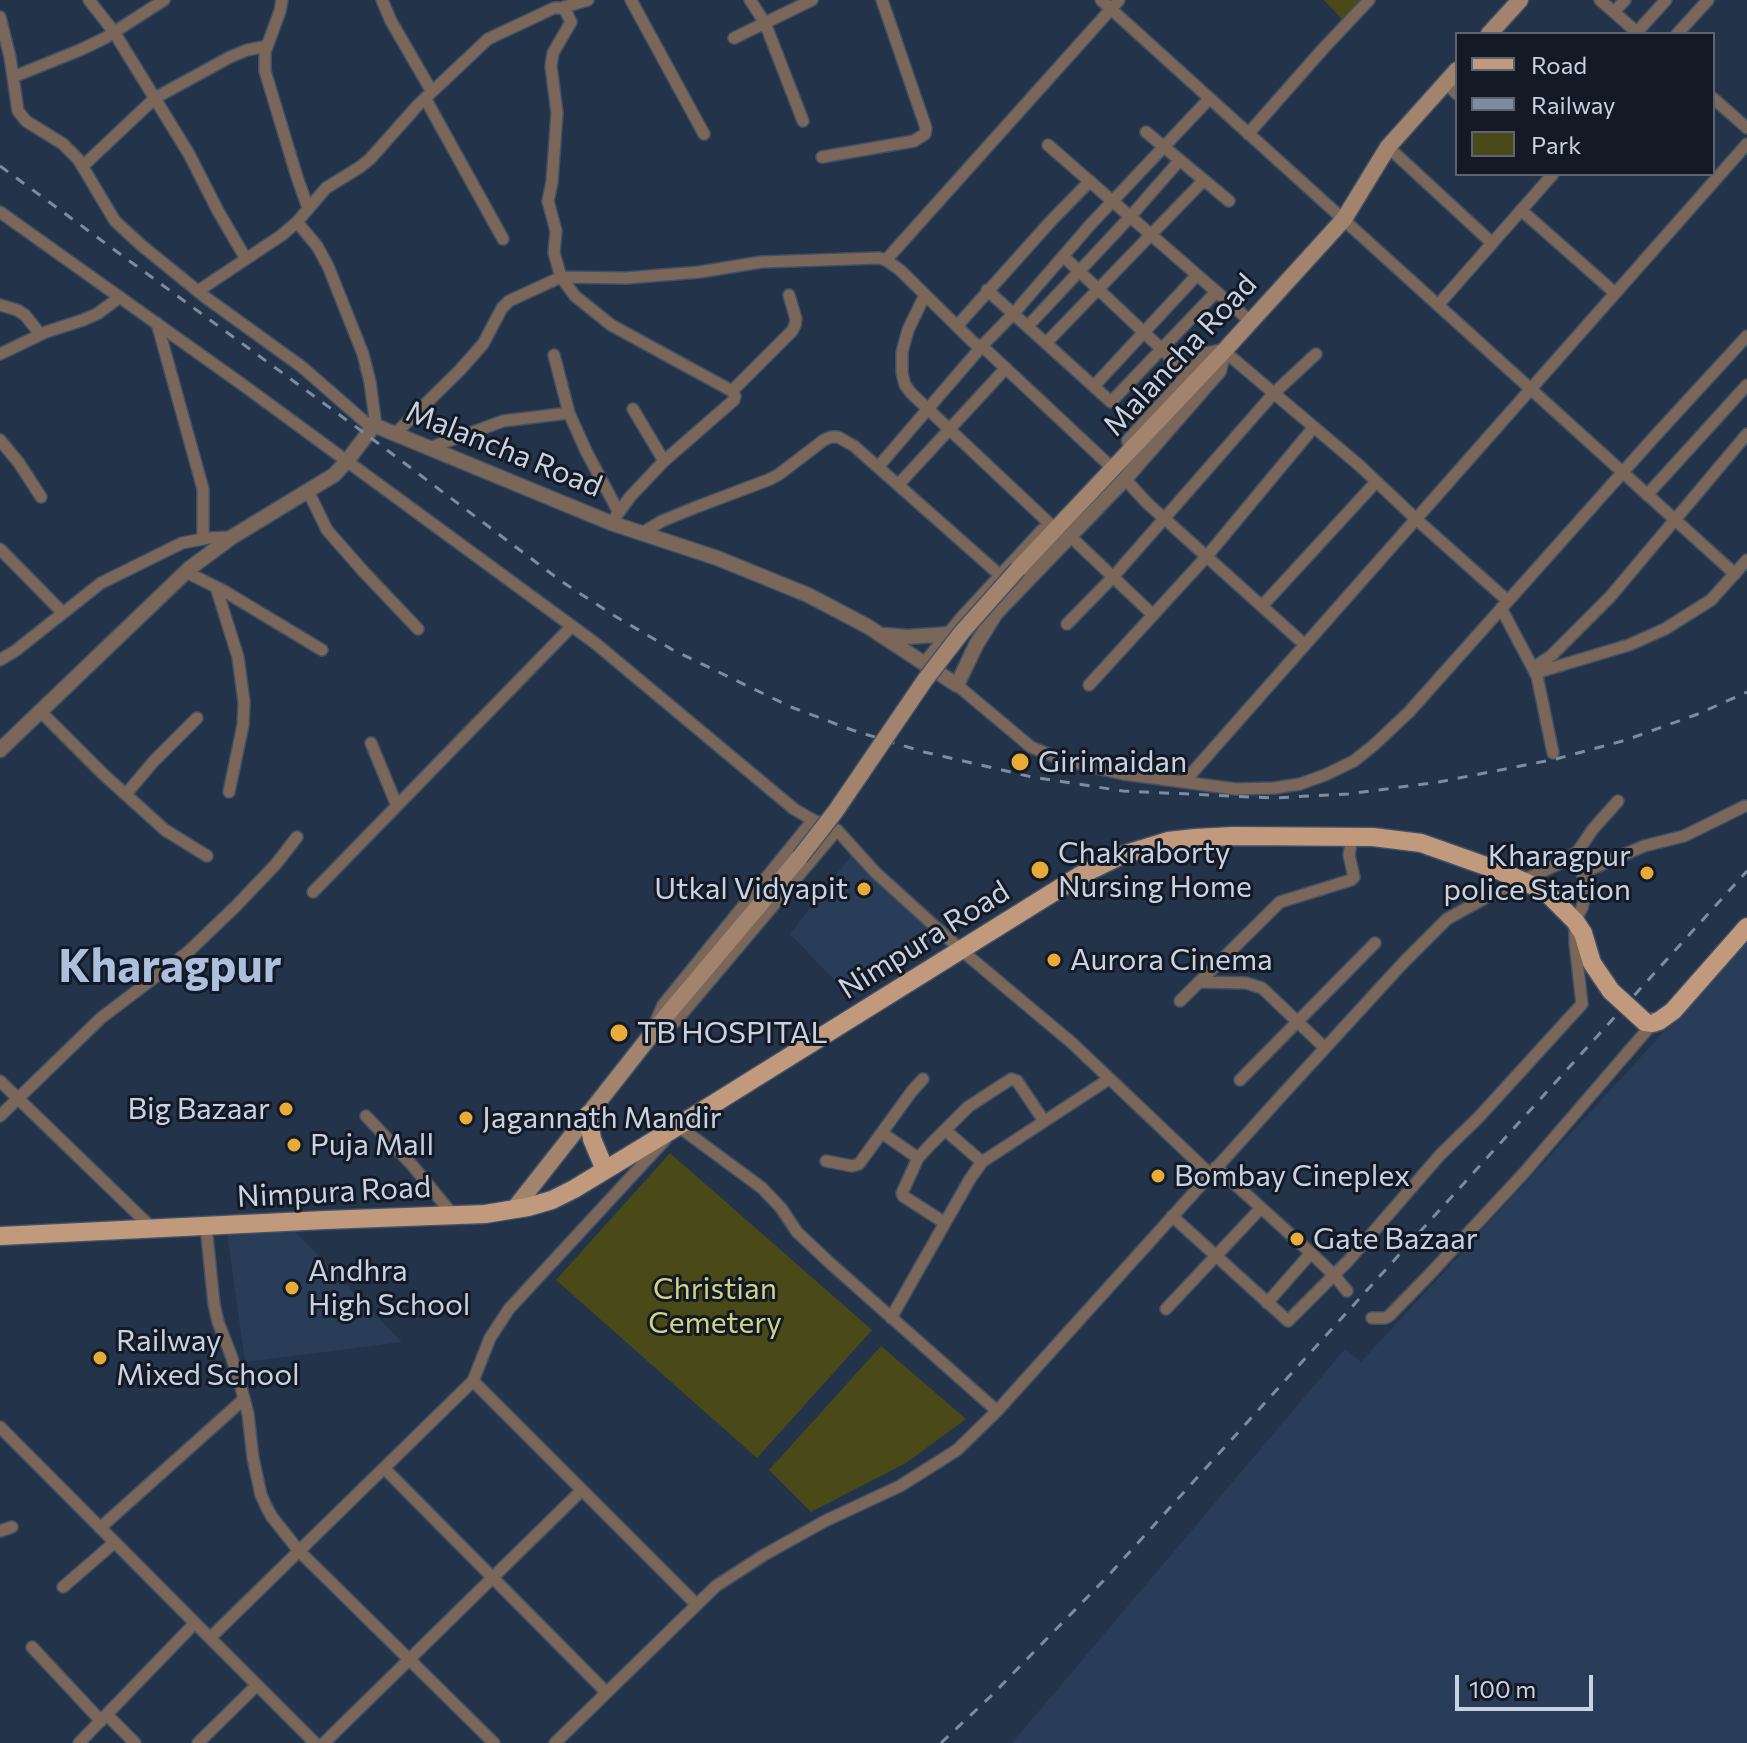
<!DOCTYPE html>
<style>
body{margin:0}
#map{position:relative;width:1747px;height:1743px;overflow:hidden;background:#23334a;font-family:Commissioner,sans-serif}
canvas{display:block}
.legend{position:absolute;left:1455px;top:32px;width:260px;height:144px;box-sizing:border-box;background:#131a25;border:2px solid #5b6470;margin:0;padding:10px 14px;list-style:none;font-size:24px;color:#c8d2e1}
.legend li{display:flex;align-items:center;gap:16px;height:40px}
.legend b{width:40px;border:2px solid #5b6470}
.scale{position:absolute;left:1455px;top:1675px;width:138px;height:36px;box-sizing:border-box;border:4px solid #c8d2e1;border-top:0;padding-left:10px;font-size:24px;line-height:28px;white-space:nowrap;color:#c8d2e1;-webkit-text-stroke:6px #131a25;paint-order:stroke}
</style>
<div id="map">
<canvas width="1747" height="1743"></canvas>
<ul class="legend">
<li><b style="height:10px;background:#c19a7d"></b>Road</li>
<li><b style="height:10px;background:#7f8c9f"></b>Railway</li>
<li><b style="height:22px;background:#4a4a19"></b>Park</li>
</ul>
<div class="scale">100 m</div>
</div>
<script>
const c = document.querySelector('canvas').getContext('2d');
c.lineJoin = 'round';
function fillPath(path, color) {
  c.fillStyle = color;
  c.fill(path, 'evenodd');
}
function poly(rows) {
  const path = new Path2D();
  for (const r of rows) {
    path.moveTo(r[0], r[1]);
    for (let i = 2; i < r.length; i += 2) path.lineTo(r[i], r[i + 1]);
  }
  return path;
}
function trace(path, color, width, dash) {
  c.strokeStyle = color;
  c.lineWidth = width;
  c.lineCap = dash ? 'butt' : 'round';
  c.setLineDash(dash || []);
  c.stroke(path);
}
function write(font, color, halo, rows, align = 'center') {
  c.font = font + ' Commissioner,sans-serif';
  c.lineWidth = 6;
  c.setLineDash([]);
  c.textBaseline = 'middle';
  c.strokeStyle = halo;
  c.fillStyle = color;
  for (const [text, x, y, turn = 0] of rows) {
    c.save();
    c.translate(x, y);
    c.rotate((+turn || 0) * Math.PI / 180);
    c.textAlign = isNaN(turn) ? turn : align;
    if (halo) c.strokeText(text, 0, 0);
    c.fillText(text, 0, 0);
    c.restore();
  }
}
fillPath(poly([
 [859,845,945,933,851,997,790,934],
 [1747,941,1747,1743,1012,1743,1345,1349,1361,1362],
 [291,1227,402,1342,245,1362,227,1233]
]), '#293c58');
fillPath(poly([
 [1324,0,1377,0,1350,28],
 [670,1153,872,1330,757,1458,556,1280],
 [881,1346,966,1419,906,1463,811,1512,769,1470]
]), '#4a4a19');
const minor = poly([
 [89,0,114,32,189,154,218,211,246,259],
 [282,0,280,11,265,52,265,71,297,177,308,208],
 [382,0,391,21,432,92],
 [631,0,704,134],
 [750,0,765,23,803,121],
 [1101,0,1735,574],
 [1600,0,1639,34],
 [561,8,588,0],
 [1614,12,1625,0],
 [0,17,10,57,18,111,26,121,63,144,78,159,115,221,141,245,205,297,302,367,372,428],
 [1637,32,1666,0],
 [1677,34,1708,0],
 [734,38,812,0],
 [13,77,80,50,105,38,164,0],
 [1446,83,1457,94],
 [425,98,503,239],
 [1713,98,1747,128],
 [1146,132,1229,201],
 [1248,134,1322,50,1369,0],
 [1048,145,1250,321],
 [1388,147,1492,243],
 [822,157,914,141,925,134,926,128,882,0],
 [83,166,155,98,230,57,247,50,267,46],
 [1521,210,1615,293],
 [0,212,243,385,595,643,794,809,813,820,837,830,875,872,961,950,1072,1043,1210,1174],
 [297,222,317,246,328,266,363,354,370,382,376,426],
 [1063,256,1189,375],
 [886,260,1119,0],
 [987,290,1111,402,1216,292],
 [198,291,282,235,297,222,326,188,360,167,370,159,418,105,488,39,554,8,561,8,565,10,571,22,553,53,551,66,557,113,552,182,548,201,556,231,554,253,561,277,575,296,611,325,732,391,735,396,734,400,664,461,630,497,611,523],
 [925,295,908,330,902,352,902,373,905,385,911,393,949,429,1050,524],
 [0,305,17,310,25,315,40,334],
 [1438,305,1553,174],
 [157,323,203,489,203,539],
 [957,326,1050,222,1090,181],
 [1028,326,1130,217,1179,161],
 [1046,343,1203,181],
 [1224,351,1360,466,1416,519,1508,601],
 [0,354,46,332,83,320,97,314,120,297],
 [554,355,569,413,586,451,618,511],
 [1094,386,1197,275],
 [732,391,792,331,795,325,796,319,789,295],
 [633,409,664,461],
 [395,434,460,370,483,344,502,308,509,301,561,277,626,278,700,272,761,262,879,258,886,260,900,270,972,341,978,346,982,346,1014,313,1090,225,1209,99],
 [0,440,19,463,41,497],
 [429,448,503,421,569,413],
 [878,467,982,346,1108,464],
 [1125,479,1147,503,1305,645],
 [898,485,1006,368],
 [308,491,327,530,363,571,418,629],
 [1647,495,1747,385],
 [642,533,662,521,699,506,768,480,778,475,824,440,831,437,838,437,854,446,1001,576],
 [1071,537,1153,615],
 [0,549,63,613],
 [186,572,224,591,322,650],
 [216,587,238,657,244,702,243,725,229,792],
 [1262,606,1376,482],
 [1501,608,1537,676,1553,753],
 [1067,624,1113,577,1274,393,1316,354],
 [0,660,15,651,101,583,182,543,208,538,232,537],
 [1533,668,1552,655,1610,597,1747,434],
 [1535,673,1629,645,1665,629,1711,600,1747,560],
 [957,685,1031,747,1058,758,1097,768,1123,774,1236,789,1274,788,1300,784,1325,775,1354,761,1374,745,1409,712,1656,435,1747,336],
 [1089,685,1207,556,1314,427],
 [41,712,103,774,165,830,207,856],
 [371,743,397,806],
 [1184,782,1747,144],
 [126,794,154,761,197,718],
 [1582,873,1644,846,1684,836,1745,806],
 [313,892,572,626],
 [1199,982,1246,983,1262,988,1325,1048],
 [1180,1001,1280,902,1351,880,1354,877,1349,855,1352,837],
 [656,1021,663,1005,813,820],
 [656,1036,676,1021,837,830],
 [1240,1080,1375,943],
 [0,1081,153,1229],
 [0,1116,101,1018,188,952,236,906,276,864,297,837],
 [366,1116,412,1165,453,1215],
 [676,1128,678,1126,762,1188,781,1208,797,1232,831,1264,997,1411],
 [945,1130,982,1162],
 [882,1133,918,1158],
 [826,1161,852,1166,859,1164,912,1091,923,1079],
 [1216,1167,1311,1253,1334,1275,1347,1291],
 [1172,1216,1288,1321,1348,1261,1440,1155,1479,1117,1582,1004,1575,943,1575,921,1582,908,1584,899,1585,886,1578,851],
 [945,1223,903,1196,902,1193,918,1158,932,1143,968,1107,1011,1079,1017,1081,1044,1121],
 [206,1226,214,1304,218,1322,231,1355,242,1391,248,1414,253,1458,261,1495,267,1508,272,1517,299,1551,494,1743],
 [1267,1303,1311,1253],
 [1166,1309,1261,1208],
 [891,1318,970,1179,982,1162,1109,1079],
 [1372,1318,1385,1318,1389,1316,1429,1275,1523,1174,1653,1023],
 [473,1381,696,1604],
 [0,1427,195,1623],
 [384,1468,606,1692],
 [100,1528,244,1399],
 [0,1531,12,1527],
 [63,1587,115,1542],
 [210,1638,473,1381,490,1338,509,1309,665,1140],
 [32,1647,101,1721],
 [107,1715,135,1743],
 [79,1743,195,1623,315,1743],
 [198,1743,257,1685],
 [324,1743,582,1490],
 [555,1743,716,1586,764,1555,825,1521,900,1486,957,1450,997,1411,1283,1094,1403,963,1447,919,1487,897,1567,860,1578,851,1593,829,1618,801]
]);
const tertiary = poly([
 [885,635,907,637,949,634],
 [925,664,963,618,1043,531],
 [0,750,190,568,232,537,334,475,347,461,372,428,376,426,611,523,717,558,808,595,867,626,957,685,976,645,996,613,1125,479,1219,371,1224,351,1208,354,1129,441]
]);
const secondary = poly([
 [1489,34,1520,0],
 [1018,569,1224,351,1344,219,1388,147,1457,70],
 [514,1209,666,1016,800,857]
]);
const primary = poly([
 [1645,1022,1653,1023,1659,1021,1673,1011,1747,927],
 [588,1115,592,1139,605,1170],
 [0,1236,325,1220,485,1214,528,1207,552,1200,574,1189,678,1126,1081,875,1122,855,1168,841,1195,838,1233,836,1373,837,1421,843,1500,871,1536,887,1548,894,1575,921,1583,933,1592,963,1611,991]
]);
trace(minor, '#415065', 14);
trace(tertiary, '#415065', 17);
trace(secondary, '#415065', 19);
trace(primary, '#415065', 21);
trace(minor, '#7a6759', 11);
trace(tertiary, '#7a6759', 14);
trace(secondary, '#a2846e', 16);
trace(primary, '#c19a7d', 18);
trace(poly([
 [0,166,367,435,561,581,613,615,673,650,791,707,852,730,924,752,1032,777,1123,791,1273,798,1348,794,1439,782,1556,759,1626,740,1698,714,1747,692],
 [941,1743,990,1697,1107,1577,1747,871]
]), '#7f8c9f', 3, [10, 10]);
const secondaryBridge = poly([
 [800,857,835,812,925,680,962,632,1018,569]
]);
const primaryBridge = poly([
 [1611,991,1645,1022]
]);
trace(secondaryBridge, '#415065', 19, []);
trace(primaryBridge, '#415065', 21, []);
trace(secondaryBridge, '#a2846e', 16);
trace(primaryBridge, '#c19a7d', 18);
for (const [x, y, r, color] of [
 [1020,762,10,"#e9ab38"],
 [1040,870,10,"#e9ab38"],
 [1647,873,8,"#e9ab38"],
 [864,889,8,"#e9ab38"],
 [1054,960,8,"#e9ab38"],
 [619,1033,10,"#e9ab38"],
 [286,1109,8,"#e9ab38"],
 [466,1118,8,"#e9ab38"],
 [294,1145,8,"#e9ab38"],
 [1158,1176,8,"#e9ab38"],
 [1297,1239,8,"#e9ab38"],
 [292,1288,8,"#e9ab38"],
 [100,1358,8,"#e9ab38"]
]) {
  const dot = new Path2D();
  dot.arc(x, y, r, 0, 2 * Math.PI);
  c.fillStyle = color;
  c.fill(dot);
  trace(dot, '#131a25', 3);
}
write('30px', '#c8d2e1', '#131a25', [
 ["Malancha Road",1180,355,-47],
 ["Malancha Road",504,449,22],
 ["Nimpura Road",924,940,-32],
 ["Nimpura Road",334,1192,-3]
]);
write('30px', '#c8d2e1', '#131a25', [
 ["Girimaidan",1038,762],
 ["Chakraborty",1058,853],
 ["Nursing Home",1058,887],
 ["Kharagpur",1631,856,"right"],
 ["police Station",1631,890,"right"],
 ["Utkal Vidyapit",848,889,"right"],
 ["Aurora Cinema",1070,960],
 ["TB HOSPITAL",637,1033],
 ["Big Bazaar",270,1109,"right"],
 ["Jagannath Mandir",482,1118],
 ["Puja Mall",310,1145],
 ["Bombay Cineplex",1174,1176],
 ["Gate Bazaar",1313,1239],
 ["Andhra",308,1271],
 ["High School",308,1305],
 ["Railway",116,1341],
 ["Mixed School",116,1375]
], 'left');
write('30px', '#d1d384', '#131a25', [
 ["Christian",715,1289],
 ["Cemetery",715,1323]
]);
write('bold 46px', '#acbfdc', '#131a25', [
 ["Kharagpur",170,967]
]);
</script>
